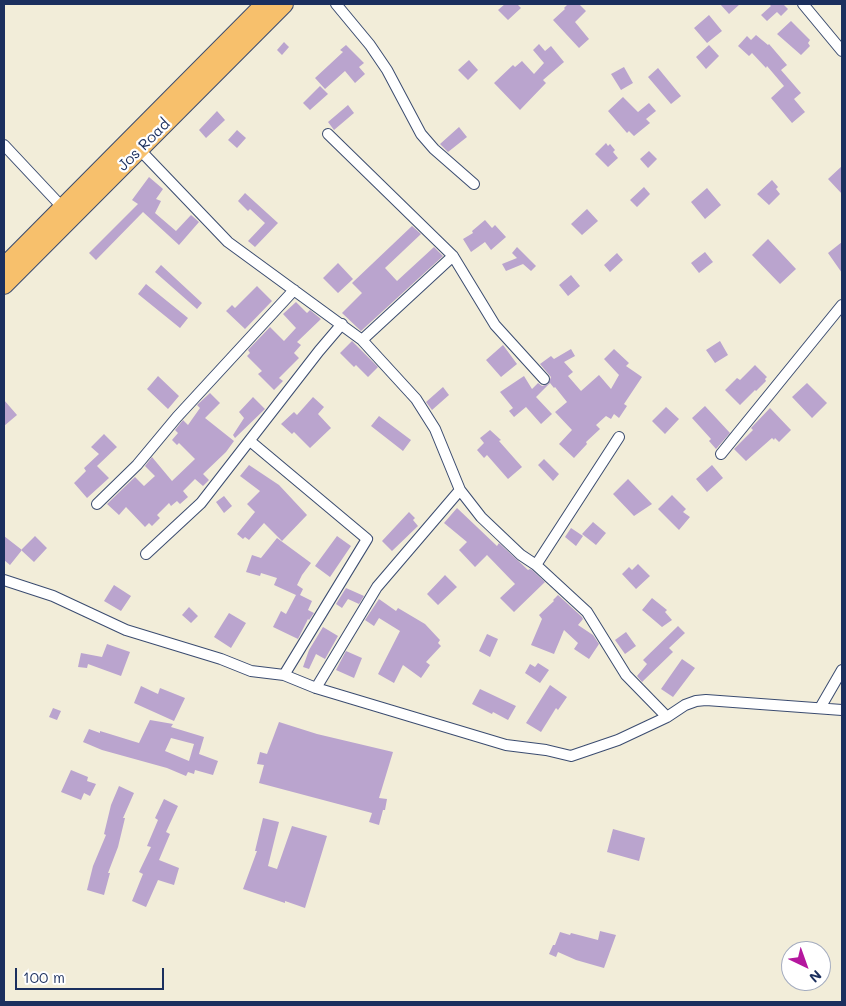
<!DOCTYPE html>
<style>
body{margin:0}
#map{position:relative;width:846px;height:1006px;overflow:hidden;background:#f2edd9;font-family:Mali,sans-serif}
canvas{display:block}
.frame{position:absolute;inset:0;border:5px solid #1b2f5e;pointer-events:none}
.north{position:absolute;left:781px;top:941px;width:50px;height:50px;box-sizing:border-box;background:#fff;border:1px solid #a4acbf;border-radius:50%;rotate:138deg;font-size:14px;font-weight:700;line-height:20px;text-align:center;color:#1b2f5e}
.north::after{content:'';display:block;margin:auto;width:18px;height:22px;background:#b5179e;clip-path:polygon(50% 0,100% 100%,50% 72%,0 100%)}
.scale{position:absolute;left:15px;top:968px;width:149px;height:22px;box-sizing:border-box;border:2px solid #1b2f5e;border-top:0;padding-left:6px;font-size:15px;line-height:18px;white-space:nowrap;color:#1b2f5e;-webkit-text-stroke:4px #fff;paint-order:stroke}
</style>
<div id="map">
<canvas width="846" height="1006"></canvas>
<div class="frame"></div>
<div class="north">N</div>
<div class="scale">100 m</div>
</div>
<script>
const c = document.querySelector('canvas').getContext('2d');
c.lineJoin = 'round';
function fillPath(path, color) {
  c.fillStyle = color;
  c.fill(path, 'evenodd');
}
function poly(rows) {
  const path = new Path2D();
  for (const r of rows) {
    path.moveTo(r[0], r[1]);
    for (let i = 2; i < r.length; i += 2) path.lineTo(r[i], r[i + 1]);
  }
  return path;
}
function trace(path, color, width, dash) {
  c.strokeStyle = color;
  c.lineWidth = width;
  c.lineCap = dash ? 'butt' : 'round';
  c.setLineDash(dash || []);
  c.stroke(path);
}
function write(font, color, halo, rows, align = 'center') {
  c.font = font + ' Mali,sans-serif';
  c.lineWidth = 4.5;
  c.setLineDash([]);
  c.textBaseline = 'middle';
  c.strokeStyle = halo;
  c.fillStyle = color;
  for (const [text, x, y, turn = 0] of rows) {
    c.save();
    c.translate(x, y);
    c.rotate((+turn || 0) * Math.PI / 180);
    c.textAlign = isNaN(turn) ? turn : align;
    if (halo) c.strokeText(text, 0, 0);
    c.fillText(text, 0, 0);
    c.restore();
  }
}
fillPath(poly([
 [505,4,517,4,521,8,508,20,498,10],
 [568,4,579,4,586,11,575,22,589,39,579,48,553,20,565,9,564,8],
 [720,4,740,4,729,14],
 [769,4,785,4,784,5,788,9,781,16,777,12,767,21,761,15,771,6],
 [709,15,722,31,707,43,694,28],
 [791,21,810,40,808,43,810,46,801,55,777,34],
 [756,35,768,45,769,44,787,65,781,70,801,93,794,99,805,112,792,123,771,98,784,86,767,66,766,68,752,53,749,56,738,46,747,36,751,40],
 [284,42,289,47,282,55,277,50],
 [539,44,545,51,551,46,564,62,543,80,546,83,520,110,494,83,513,65,515,67,522,61,534,74,544,63,533,50],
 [346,45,364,63,359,67,365,74,355,83,345,71,325,89,315,78,343,52,340,50],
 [709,45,719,56,706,69,696,57],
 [469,60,478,70,468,80,458,70],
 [624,67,633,83,621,90,611,74],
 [658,68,681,96,671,104,648,77],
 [320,86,328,94,310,110,303,103],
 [623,97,638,112,649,103,656,111,646,119,650,123,634,136,629,131,627,133,608,111],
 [348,105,354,113,334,130,328,122],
 [217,111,225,120,206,138,199,130],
 [459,127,467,137,448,152,440,144],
 [237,130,246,138,237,148,228,140],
 [606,143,608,146,610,144,615,150,613,152,618,158,608,167,595,154],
 [649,151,657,159,648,168,640,159],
 [842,166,842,194,828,179],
 [149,177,163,189,156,199,161,201,155,213,176,231,191,215,199,222,179,245,143,212,96,260,89,253,138,204,132,200],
 [772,180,778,187,776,189,780,194,769,205,757,194],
 [644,187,650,194,637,207,630,200],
 [707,188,721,205,705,219,691,202],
 [245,193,278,223,255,247,248,241,265,223,250,209,248,211,238,201],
 [587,209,598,221,582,235,571,224],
 [485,220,492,228,495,225,506,237,491,250,485,242,471,252,463,239,473,233,472,231],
 [412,226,421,234,385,268,397,281,434,247,443,256,361,331,342,313,362,293,352,283],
 [768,239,796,269,780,284,752,255],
 [842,242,842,273,828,253],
 [517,247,536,266,531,271,523,264,506,271,502,264,517,258,512,253],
 [705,252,713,262,699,273,691,263],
 [617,253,623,260,610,272,604,265],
 [338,263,353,279,338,293,323,278],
 [161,265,202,303,197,309,155,272],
 [571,275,580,286,568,296,559,285],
 [146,284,188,318,180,328,138,294],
 [257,286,272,301,245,329,226,311,232,305,235,308],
 [296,302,307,313,310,310,321,319,297,342,301,345,294,353,299,358,279,378,283,381,274,390,258,374,262,371,247,356,250,353,248,350,270,327,284,341,296,328,283,314],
 [352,341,378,367,368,377,356,365,354,367,340,353],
 [720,341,728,355,715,363,706,350],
 [503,345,517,364,501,377,486,360],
 [571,349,575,356,564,362,573,372,568,376,581,391,599,375,611,389,619,375,604,359,614,349,629,363,626,366,642,377,624,404,627,406,619,418,614,414,611,419,606,416,596,425,600,429,586,442,587,444,574,458,559,444,572,430,555,412,567,402,555,387,554,388,550,383,536,397,552,414,541,424,526,407,514,417,509,411,513,408,500,392,524,376,532,389,538,383,542,386,548,384,551,377,540,364,551,356,554,359],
 [755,365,767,377,765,379,766,381,756,391,755,390,740,405,725,390,737,378,740,380],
 [158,376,179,396,168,409,147,389],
 [807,383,827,403,812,418,792,397],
 [443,387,449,395,432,410,426,402],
 [210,393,220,403,205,418,234,441,226,452,203,474,209,480,203,486,195,479,183,491,188,497,180,504,177,501,171,506,169,503,157,515,160,518,152,526,149,523,145,527,126,507,119,515,107,504,135,477,144,486,155,476,145,466,152,457,172,481,195,459,179,443,177,445,172,440,178,433,175,430,183,420,188,425,200,408,197,405],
 [253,397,265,409,235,438,233,435,244,418,239,412],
 [313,397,324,407,318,414,331,428,310,448,294,432,292,434,281,424,294,412,297,415],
 [4,400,17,415,4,426],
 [705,406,730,433,716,449,709,441,711,439,692,418],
 [666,407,679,419,665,434,652,421],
 [770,408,791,430,779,442,775,438,774,440,772,438,746,461,734,449,753,430,751,428],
 [379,416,411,440,403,451,371,426],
 [490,430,501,440,499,441,522,467,508,479,487,455,484,458,477,450,484,443,480,438],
 [104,434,117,447,97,466,109,478,87,498,74,483,86,471,84,468,99,454,91,447],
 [544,459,559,474,553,481,538,465],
 [249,465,279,485,307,515,282,541,264,523,249,540,245,537,243,539,237,534,255,512,247,504,260,491,240,476],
 [712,465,723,478,707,492,696,479],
 [628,479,652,504,634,516,613,494],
 [672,495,686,509,683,512,690,517,679,530,658,509],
 [224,496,232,506,224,513,216,502],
 [457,508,497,546,499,543,528,570,530,569,532,570,545,582,514,612,500,598,515,584,487,555,475,567,459,550,467,542,444,523],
 [409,512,415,518,413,520,418,526,392,551,382,541],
 [593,522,606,533,596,545,582,534],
 [571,528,583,536,576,546,565,537],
 [4,536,22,550,10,565,4,560],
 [35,536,47,548,34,562,21,550],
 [337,536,351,546,330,577,315,566],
 [277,538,311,563,302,575,297,585,303,589,300,595,312,601,308,610,314,613,309,620,308,619,298,639,273,627,281,611,286,614,296,595,274,585,277,578,261,573,260,576,246,572,252,555,261,558],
 [638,564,650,576,636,589,622,574,629,567,632,570],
 [445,575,457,587,438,605,427,594],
 [114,585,131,596,121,611,104,601],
 [346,588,364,596,359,604,348,599,342,608,336,604],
 [558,595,582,617,583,619,578,625,593,635,599,644,589,659,574,649,578,643,564,630,554,654,531,645,542,619,539,615,554,601,553,600],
 [652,598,667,610,665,612,672,620,662,627,642,610],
 [379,599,396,611,398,608,425,624,440,640,438,643,441,646,426,662,430,665,421,678,403,665,394,683,378,674,400,631,379,618,374,626,365,620],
 [189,607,198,616,191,623,182,615],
 [229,613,246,623,231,648,214,637],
 [678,626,685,633,669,648,673,652,642,682,637,676,647,664,643,660],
 [323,627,338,636,325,659,316,654,309,669,303,667,309,650],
 [626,632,636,646,625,654,615,640],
 [487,634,498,639,490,657,479,651],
 [107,644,130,652,121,676,88,664,87,668,78,667,81,653,102,657],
 [346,651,362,658,354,678,336,670],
 [682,659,695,668,673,697,661,689],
 [538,663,549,670,540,683,525,673,530,664,535,667],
 [550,685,567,697,558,710,556,708,541,732,526,723],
 [141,686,158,694,160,688,185,698,174,721,134,703],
 [480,689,516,706,508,720,493,712,492,714,472,704],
 [53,708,61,711,57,720,49,717],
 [150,720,173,724,171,727,204,737,199,754,218,761,213,775,195,770,194,774,188,772,186,776,167,768,102,750,83,742,89,729,100,733,100,731,139,743],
 [171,738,194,744,189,761,165,751],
 [279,722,317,734,393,752,379,798,387,799,385,810,383,810,379,825,369,822,372,813,259,783,264,765,257,764,260,752,267,754],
 [71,770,88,777,87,781,96,784,90,796,84,793,81,800,61,792],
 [119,786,134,793,123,818,125,818,118,847,108,873,110,873,104,895,87,890,93,866,106,835,104,834,111,805],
 [164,799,178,806,166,832,170,834,159,860,179,868,174,885,158,880,146,907,132,901,143,874,139,872,151,847,147,846,158,820,155,818],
 [263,818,279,822,268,866,277,869,292,826,327,836,305,908,285,901,285,903,243,889,257,851,255,851],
 [613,829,645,838,639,861,607,852],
 [600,931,616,935,604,968,576,960,558,952,556,957,549,954,553,945,555,945,560,932,570,935,571,933,598,940]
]), '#baa4ce');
const minor = poly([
 [336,4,370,45,387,70,421,134,434,149,474,184],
 [803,4,842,51],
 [328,134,453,256,495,325,544,379],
 [4,145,63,208],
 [140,150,228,242,362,340,416,399,435,429,460,490,481,517,521,555,536,565,587,612,626,675,667,717],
 [362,340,453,256],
 [250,441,367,539,284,675],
 [721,454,842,305],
 [97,504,137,465,177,417,294,290],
 [146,554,201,503,319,351,342,324],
 [536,565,619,437],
 [4,580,53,596,126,630,221,659,251,671,284,675,316,688,506,745,546,750,571,756,618,740,667,717,685,705,696,701,706,700,842,710],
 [316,688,377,587,460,490],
 [820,708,842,670]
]);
const trunk = poly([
 [4,267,265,4],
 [4,285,284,4]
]);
trace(minor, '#3b4c70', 12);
trace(trunk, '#3b4c70', 20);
trace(minor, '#fff', 10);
trace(trunk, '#f7c06c', 18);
write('15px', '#1b2f5e', '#fff', [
 ["Jos Road",144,145,-45]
]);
</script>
